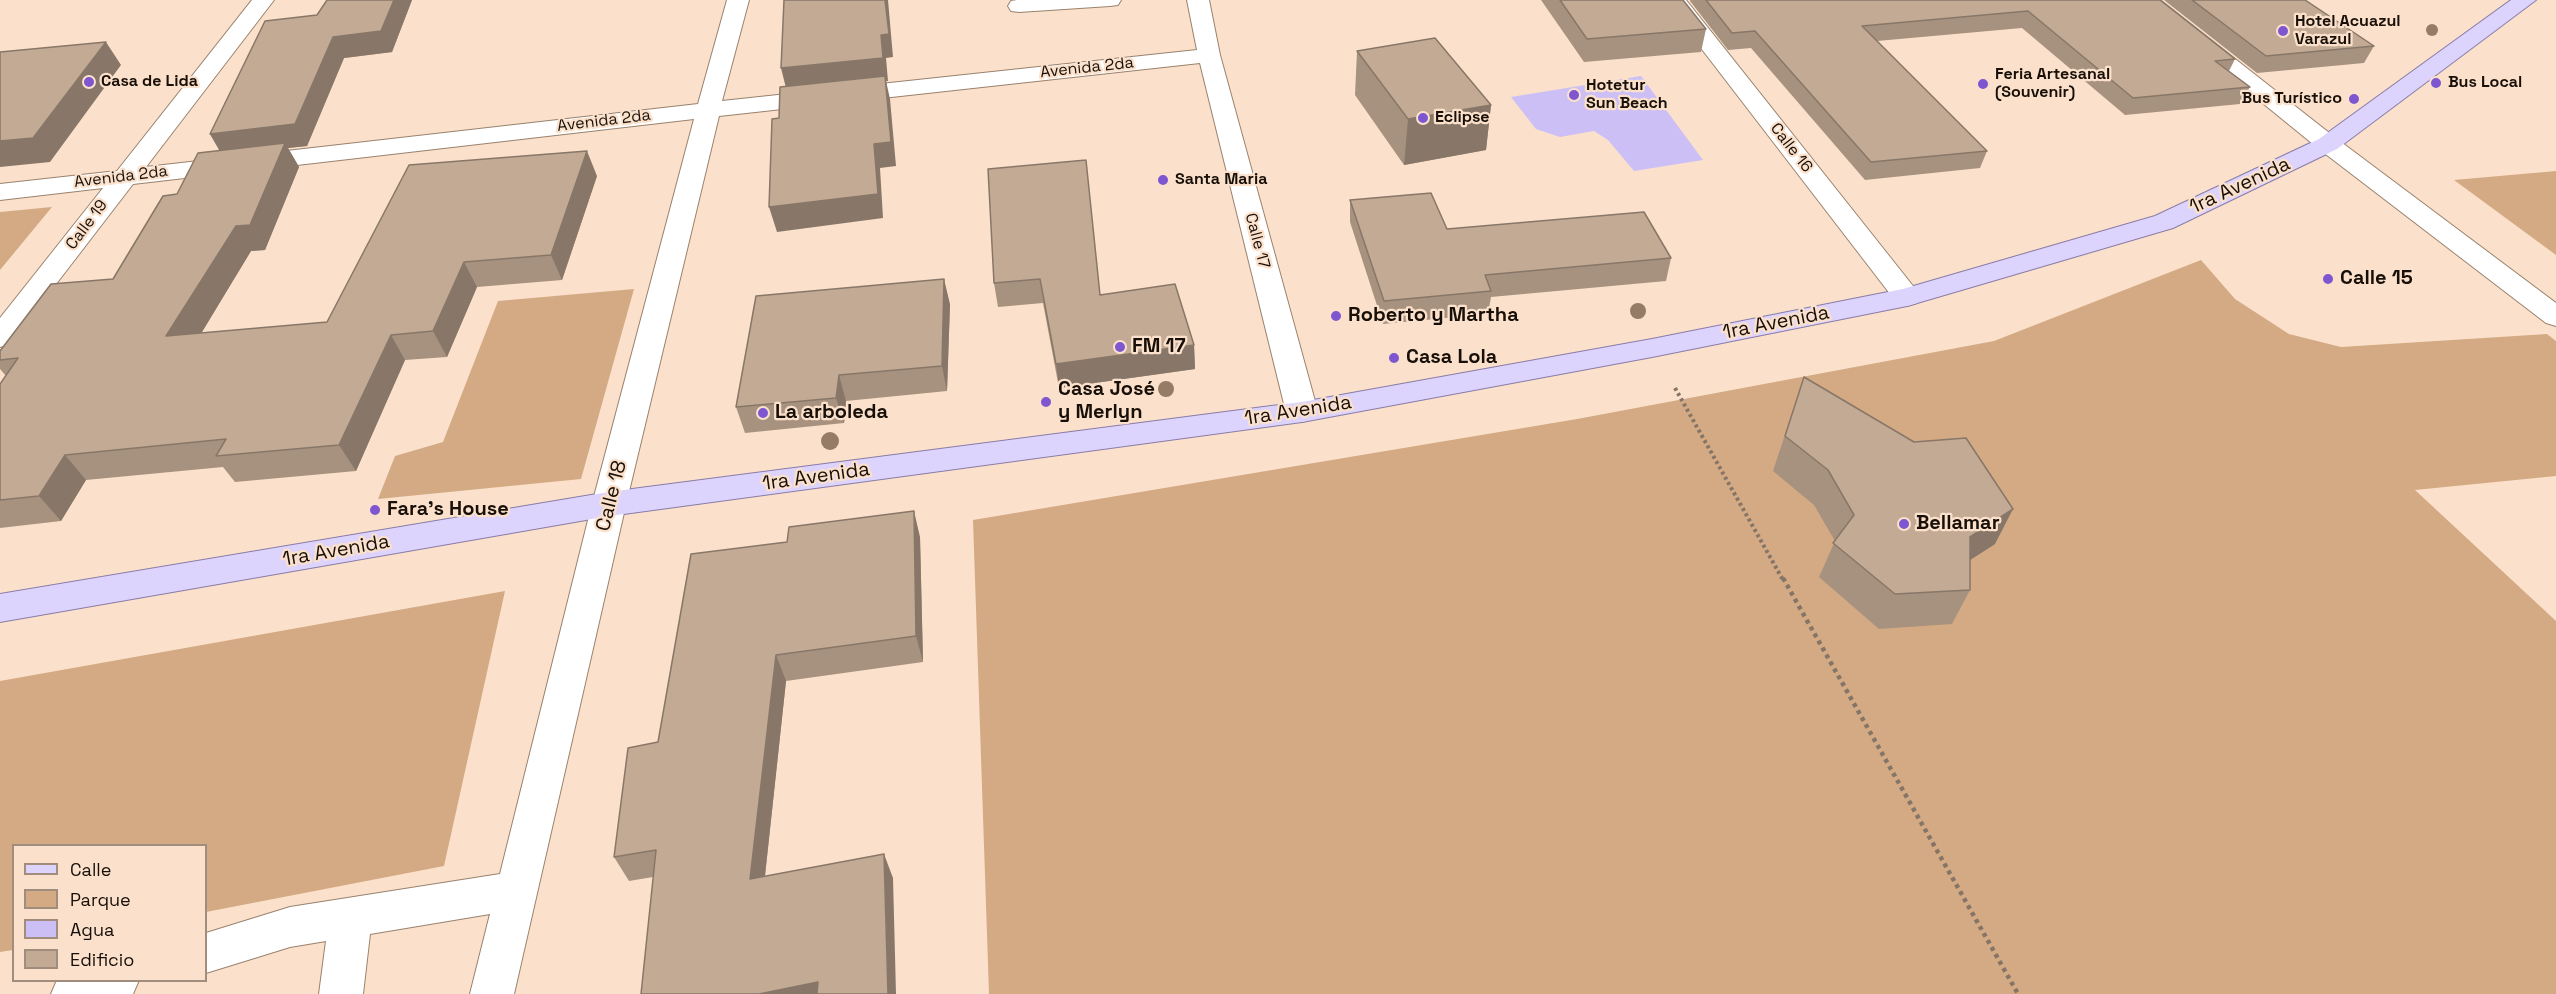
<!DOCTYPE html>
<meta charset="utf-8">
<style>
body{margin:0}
#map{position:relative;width:2556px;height:994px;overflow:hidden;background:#fbe1cb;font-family:"Space Grotesk",sans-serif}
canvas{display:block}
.legend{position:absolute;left:12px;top:844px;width:195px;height:138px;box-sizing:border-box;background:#fbe1cb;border:2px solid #a08d7d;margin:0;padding:8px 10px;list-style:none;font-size:18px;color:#170f08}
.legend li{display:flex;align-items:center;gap:12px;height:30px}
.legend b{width:30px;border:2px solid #a08d7d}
</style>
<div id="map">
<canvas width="2556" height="994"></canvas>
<ul class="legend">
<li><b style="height:8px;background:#ddd4fd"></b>Calle</li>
<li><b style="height:16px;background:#d4aa84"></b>Parque</li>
<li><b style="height:16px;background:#cbbff5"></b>Agua</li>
<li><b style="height:16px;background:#c2aa94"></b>Edificio</li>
</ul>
</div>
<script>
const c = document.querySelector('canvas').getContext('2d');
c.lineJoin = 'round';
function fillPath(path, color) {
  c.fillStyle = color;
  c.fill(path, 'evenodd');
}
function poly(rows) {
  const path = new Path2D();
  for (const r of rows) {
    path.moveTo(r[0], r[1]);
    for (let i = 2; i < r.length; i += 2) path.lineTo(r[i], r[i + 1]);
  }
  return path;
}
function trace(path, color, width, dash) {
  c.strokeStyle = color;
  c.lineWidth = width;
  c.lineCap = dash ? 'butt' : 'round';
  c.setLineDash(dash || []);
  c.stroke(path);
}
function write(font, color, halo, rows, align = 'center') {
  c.font = font + ' "Space Grotesk",sans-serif';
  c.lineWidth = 4.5;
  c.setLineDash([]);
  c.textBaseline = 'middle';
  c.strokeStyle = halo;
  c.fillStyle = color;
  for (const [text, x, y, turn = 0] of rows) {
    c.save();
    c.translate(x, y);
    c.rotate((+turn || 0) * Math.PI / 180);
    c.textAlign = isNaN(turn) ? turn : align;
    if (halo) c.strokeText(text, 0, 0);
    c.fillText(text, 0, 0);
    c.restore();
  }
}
fillPath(poly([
 [2556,171,2556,255,2454,180],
 [52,207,0,270,0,212],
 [2201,260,2235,299,2289,334,2341,347,2547,334,2556,341,2556,476,2415,490,2556,621,2556,994,989,994,973,520,1577,419,1994,341],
 [634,289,581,479,378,499,395,456,443,442,498,301],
 [505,591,444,866,206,912,206,846,14,846,13,950,0,952,0,681]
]), '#d4aa84');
fillPath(poly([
 [1641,76,1703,160,1634,171,1608,140,1594,131,1560,137,1536,129,1511,97]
]), '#cbbff5');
const minor = poly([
 [252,0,274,0,146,167,698,104,727,0,749,0,722,101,1197,50,1187,0,1209,0,1220,55,1318,412,1313,419,1302,422,1291,419,1286,412,1200,63,719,116,626,504,514,994,470,994,490,914,370,934,363,994,319,994,326,941,290,947,206,973,206,933,290,907,500,874,592,504,694,119,133,184,10,344,0,347,0,318,103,188,0,200,0,184,117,171,252,0],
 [1017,0,1121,0,1118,5,1110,6,1019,12,1011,11,1008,6,1011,1,1017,0],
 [1664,0,1686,0,1917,291,1921,297,1917,303,1907,306,1897,303,1664,0],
 [2136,0,2160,0,2337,139,2556,303,2556,326,2546,323,2319,149,2136,0],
 [57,980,139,980,133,994,51,994,57,980]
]);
const major = poly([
 [2511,0,2536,0,2337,149,2173,228,1907,306,1652,357,1302,422,609,516,0,622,0,594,609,492,1302,402,1652,339,1903,289,2155,216,2319,139,2511,0]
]);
trace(minor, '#99826e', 2);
trace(major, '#897ca7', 2);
trace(poly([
 [1675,388,1783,580]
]), '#857566', 4, [3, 3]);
trace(poly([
 [1783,578,2018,994]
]), '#857566', 4.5, [4, 4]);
fillPath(minor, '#fff');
fillPath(major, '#ddd4fd');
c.fillStyle = '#957c66';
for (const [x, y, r] of [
 [2432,30,6],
 [1638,311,8],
 [1166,389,8],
 [830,441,9]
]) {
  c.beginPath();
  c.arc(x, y, r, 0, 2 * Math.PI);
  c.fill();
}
fillPath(poly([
 [327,0,412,0,392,52,344,58,307,146,288,148,299,167,265,250,251,251,201,333,327,322,597,176,562,280,477,287,447,357,405,360,356,471,235,482,223,467,86,480,61,521,0,528,0,384,6,376,0,369,0,351,113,279,177,194,219,150,210,134,317,15],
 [1541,0,1683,0,1706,29,1701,52,1584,62],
 [1690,0,2160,0,2235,59,2229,71,2250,87,2240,104,2125,115,2022,28,1877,41,1987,151,1980,168,1865,180,1751,48,1728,50,1690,1],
 [2164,0,2305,0,2374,46,2364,63,2257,73],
 [1357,51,1491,105,1486,150,1404,165,1355,95],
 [988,169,1100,294,1194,345,1195,369,1059,388,1043,303,998,307,994,283],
 [1350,200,1447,229,1671,258,1666,281,1491,297,1488,314,1383,324,1350,222],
 [950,304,947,391,846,401,844,423,745,433,736,407],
 [1804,377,1995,544,1970,560,1970,590,1952,624,1879,629,1819,577,1835,541,1814,505,1773,471],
 [920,537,923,662,786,681,765,876,893,878,653,877,629,881,614,857,658,742]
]), '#a7927f');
fillPath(poly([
 [394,0,412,0,392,52,344,58,307,146,288,148,299,167,265,250,251,251,184,362,166,336,223,156,210,134,333,37],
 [885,0,888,0,893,57,886,58,888,81,886,81,890,99,896,166,880,168,883,218,777,232,769,207,787,92,781,68,881,35],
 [106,42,121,65,50,162,0,167,0,141],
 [1491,105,1486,150,1404,165,1408,119],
 [587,151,597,176,562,280,551,255],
 [464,262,477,287,447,357,433,331],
 [944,279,950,304,947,391,942,366],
 [391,335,405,360,356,471,339,445],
 [1194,345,1195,369,1059,388,1056,364],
 [839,375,846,401,844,423,836,398],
 [65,455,86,480,61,521,39,496],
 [2013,509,1995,544,1953,571,1970,537],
 [914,511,920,537,923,662,916,636],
 [776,655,786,681,762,903,750,879],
 [884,854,893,878,896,994,888,994],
 [818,982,824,994,759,994]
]), '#887768');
const building = poly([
 [327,0,394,0,381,31,333,37,295,124,210,134,265,21,317,15,327,0],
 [784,0,885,0,889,34,881,35,883,58,781,68,784,0],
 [1560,0,1683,0,1706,29,1587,39,1560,0],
 [1706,0,2160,0,2235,59,2215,61,2250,87,2133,98,2028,11,1862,26,1987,151,1871,162,1755,31,1732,33,1706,0],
 [2192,0,2305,0,2374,46,2266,56,2192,0],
 [1435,38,1491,105,1408,119,1357,51,1435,38],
 [106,42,33,138,0,141,0,52,106,42],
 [885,76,891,142,874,144,878,194,769,207,772,119,779,118,780,87,885,76],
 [285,143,250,225,236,226,166,336,327,322,409,165,587,151,551,255,464,262,433,331,391,335,339,445,216,456,226,439,65,455,39,496,0,500,0,384,18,358,0,360,0,351,51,284,113,279,163,196,177,194,198,153,285,143],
 [1086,160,1100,295,1175,284,1194,345,1056,364,1040,279,994,283,988,169,1086,160],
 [1431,193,1447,229,1644,212,1671,258,1485,275,1491,291,1384,301,1350,200,1431,193],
 [944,279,942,366,839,375,836,398,736,407,756,296,944,279],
 [1804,377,1914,442,1966,438,2013,509,1970,537,1970,590,1895,594,1833,543,1854,515,1828,470,1785,436,1804,377],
 [914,511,916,636,776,655,750,879,884,854,888,994,817,994,818,982,759,994,641,994,656,850,614,857,628,748,658,742,691,554,787,542,789,527,914,511]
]);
fillPath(building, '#c2aa94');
trace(building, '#887768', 1.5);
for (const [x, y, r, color] of [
 [2283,31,6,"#7d56d0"],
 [89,82,6,"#7d56d0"],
 [2436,83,6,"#7d56d0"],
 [1983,84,6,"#7d56d0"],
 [1574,95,6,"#7d56d0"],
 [2354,99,6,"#7d56d0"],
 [1423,118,6,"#7d56d0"],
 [1163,180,6,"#7d56d0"],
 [2328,279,6,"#7d56d0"],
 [1336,316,6,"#7d56d0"],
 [1120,347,6,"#7d56d0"],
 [1394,358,6,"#7d56d0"],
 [1046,402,6,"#7d56d0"],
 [763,413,6,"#7d56d0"],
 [375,510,6,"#7d56d0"],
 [1904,524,6,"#7d56d0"]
]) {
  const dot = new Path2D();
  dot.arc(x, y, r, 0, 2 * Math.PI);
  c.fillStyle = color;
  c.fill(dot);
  trace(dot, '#fbe1cb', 2);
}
write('bold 16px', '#170f08', '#fbe1cb', [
 ["Hotel Acuazul",2295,22],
 ["Varazul",2295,40],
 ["Feria Artesanal",1995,75],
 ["(Souvenir)",1995,93],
 ["Casa de Lida",101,82],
 ["Bus Local",2448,83],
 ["Hotetur",1586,86],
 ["Sun Beach",1586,104],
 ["Bus Turístico",2342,99,"right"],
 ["Eclipse",1435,118],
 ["Santa Maria",1175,180]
], 'left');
write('16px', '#170f08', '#fbe1cb', [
 ["Avenida 2da",1087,68,-6],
 ["Avenida 2da",604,121,-7],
 ["Calle 16",1791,148,52],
 ["Avenida 2da",121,177,-7],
 ["Calle 19",87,225,-53],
 ["Calle 17",1257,241,75]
]);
write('20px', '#170f08', '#fbe1cb', [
 ["1ra Avenida",2240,186,-25],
 ["1ra Avenida",1776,323,-11],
 ["1ra Avenida",1298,411,-9],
 ["1ra Avenida",816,477,-8],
 ["Calle 18",612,496,-76],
 ["1ra Avenida",336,551,-10]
]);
write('bold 20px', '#170f08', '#fbe1cb', [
 ["Calle 15",2340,279],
 ["Roberto y Martha",1348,316],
 ["FM 17",1132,347],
 ["Casa Lola",1406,358],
 ["Casa José",1058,390],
 ["y Merlyn",1058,413],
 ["La arboleda",775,413],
 ["Fara's House",387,510],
 ["Bellamar",1916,524]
], 'left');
</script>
